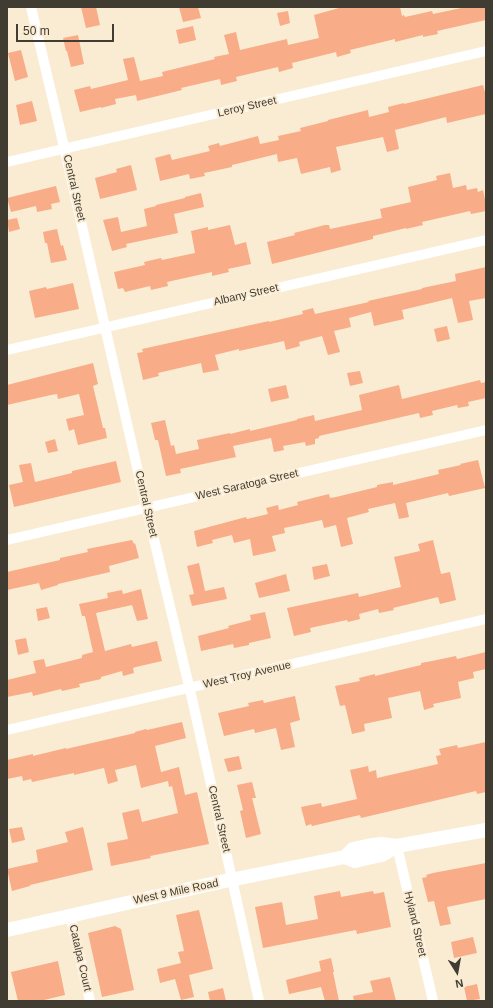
<!DOCTYPE html>
<style>
body{margin:0}
#map{position:relative;width:493px;height:1008px;overflow:hidden;background:#faecd3;font-family:Arial,sans-serif}
canvas{display:block}
.frame{position:absolute;inset:0;border:8px solid #413c32;pointer-events:none}
.north{position:absolute;left:437px;top:952px;width:40px;height:40px;-webkit-text-stroke:3px #faecd3;paint-order:stroke;rotate:169deg;font-size:11px;font-weight:700;line-height:16px;text-align:center;color:#413c32}
.north::after{content:'';display:block;margin:auto;width:14px;height:18px;background:#413c32;clip-path:polygon(50% 0,100% 100%,50% 72%,0 100%)}
.scale{position:absolute;left:16px;top:24px;width:98px;height:18px;box-sizing:border-box;border:2px solid #413c32;border-top:0;padding-left:5px;font-size:12px;line-height:14px;white-space:nowrap;color:#413c32;-webkit-text-stroke:3px #faecd3;paint-order:stroke}
</style>
<div id="map">
<canvas width="493" height="1008"></canvas>
<div class="frame"></div>
<div class="north">N</div>
<div class="scale">50 m</div>
</div>
<script>
const c = document.querySelector('canvas').getContext('2d');
c.lineJoin = 'round';
function fillPath(path, color) {
  c.fillStyle = color;
  c.fill(path, 'evenodd');
}
function poly(rows) {
  const path = new Path2D();
  for (const r of rows) {
    path.moveTo(r[0], r[1]);
    for (let i = 2; i < r.length; i += 2) path.lineTo(r[i], r[i + 1]);
  }
  return path;
}
function trace(path, color, width, dash) {
  c.strokeStyle = color;
  c.lineWidth = width;
  c.lineCap = dash ? 'butt' : 'round';
  c.setLineDash(dash || []);
  c.stroke(path);
}
function write(font, color, halo, rows, align = 'center') {
  c.font = font + ' Arial,sans-serif';
  c.lineWidth = 4;
  c.setLineDash([]);
  c.textBaseline = 'middle';
  c.strokeStyle = halo;
  c.fillStyle = color;
  for (const [text, x, y, turn = 0] of rows) {
    c.save();
    c.translate(x, y);
    c.rotate((+turn || 0) * Math.PI / 180);
    c.textAlign = isNaN(turn) ? turn : align;
    if (halo) c.strokeText(text, 0, 0);
    c.fillText(text, 0, 0);
    c.restore();
  }
}
fillPath(poly([
 [81,7,96,7,100,25,86,28],
 [179,7,198,7,201,18,183,22],
 [339,7,400,7,402,16,404,15,405,17,432,11,433,14,466,7,486,7,486,20,437,31,438,34,423,37,423,35,395,42,395,39,350,50,351,53,337,57,336,52,292,63,293,68,279,72,278,67,236,77,237,81,221,85,220,79,181,88,182,90,137,101,136,95,115,99,116,104,101,108,101,107,80,112,74,90,90,86,91,89,128,80,123,59,134,57,140,81,163,76,162,72,215,59,214,57,229,54,224,35,236,32,240,50,287,39,288,45,319,38,314,15,339,8],
 [288,11,290,23,280,26,277,13],
 [193,26,196,40,179,44,176,30],
 [78,35,84,64,71,67,67,51,66,51,63,38],
 [21,50,28,77,15,81,8,53],
 [483,85,486,96,486,114,447,123,446,117,395,130,399,149,387,152,383,137,336,147,341,170,331,173,330,167,301,174,297,158,278,162,277,154,232,165,232,167,204,173,205,176,190,179,189,174,160,181,155,158,170,154,172,160,210,151,208,146,219,143,220,146,258,136,260,144,279,140,278,136,301,131,300,128,328,121,328,120,368,110,369,117,389,112,388,107,404,103,404,104],
 [32,101,37,121,20,125,16,105],
 [131,165,137,190,100,199,95,178,117,172,116,169],
 [450,173,453,188,466,185,467,190,477,188,478,192,483,190,486,204,486,211,471,214,470,211,422,222,423,225,406,229,406,228,373,236,373,239,272,264,267,242,295,235,294,233,325,225,329,225,330,229,382,218,380,209,411,202,408,187,437,180,436,176],
 [56,186,60,202,51,204,52,209,37,212,36,206,11,212,7,198],
 [201,193,204,207,174,214,178,233,126,244,127,247,112,251,103,220,118,217,121,232,147,226,144,209,156,206,156,205,185,198,185,197],
 [17,218,20,229,9,232,7,220],
 [230,225,235,245,246,242,251,264,228,269,229,272,212,276,212,272,167,282,168,286,151,290,150,286,125,292,123,288,118,289,114,272,145,265,144,262,161,258,162,260,195,253,191,231,208,227,208,230],
 [57,229,61,246,63,245,67,260,51,263,47,243,45,243,43,232],
 [486,267,486,298,469,301,473,320,458,323,452,298,402,310,404,319,374,326,371,312,349,318,351,327,334,331,340,352,328,355,322,336,299,342,300,346,286,350,284,341,239,351,239,349,215,355,219,370,203,373,201,363,158,373,159,376,143,380,137,353,143,352,142,349,269,321,269,322,303,314,302,311,313,308,315,314,369,302,368,301,422,289,422,288,456,281,455,274],
 [73,283,79,309,35,318,29,291,46,287,47,289],
 [447,326,450,339,437,342,434,329],
 [93,363,98,384,93,386,103,428,105,428,107,438,78,445,74,429,69,431,66,419,84,415,79,394,58,399,57,394,51,395,7,405,7,385],
 [360,371,363,383,350,386,347,373],
 [480,380,481,383,486,382,486,398,468,402,469,406,458,408,457,405,432,411,433,415,420,418,419,413,319,436,319,438,315,439,315,444,306,446,305,442,283,446,284,450,274,452,271,438,233,446,236,457,180,469,181,473,166,476,158,440,155,440,151,423,165,420,171,446,174,445,176,454,199,449,197,440,230,433,230,434,250,429,250,431,297,420,297,419,314,415,315,421,362,410,359,395,399,385,402,399],
 [286,385,289,398,271,402,268,389],
 [55,439,58,451,48,453,45,442],
 [478,460,485,488,449,496,448,493,406,503,409,517,399,519,395,503,368,509,369,512,347,518,353,544,341,547,336,525,324,528,322,520,284,528,285,533,272,536,276,551,253,556,250,539,234,543,232,535,212,540,213,543,197,547,194,531,246,517,247,519,268,514,266,508,278,505,279,510,298,505,297,502,329,494,330,498,336,497,377,487,377,485,393,482,393,485,439,474,438,470,461,465,460,464],
 [116,461,121,482,14,507,9,485,23,482,19,465,31,463,35,482,72,473,72,471],
 [132,540,134,544,135,543,139,558,109,566,110,572,58,584,58,585,41,590,39,583,7,590,7,572,60,560,60,558,88,552,87,549],
 [433,540,441,574,450,572,456,600,440,604,438,597,393,608,394,610,379,613,378,609,359,614,360,619,348,622,347,620,310,628,311,632,294,636,287,608,358,593,359,597,401,587,394,557,420,551,418,544],
 [199,563,205,591,224,587,227,599,192,606,189,595,194,594,187,566],
 [327,564,330,576,314,580,312,567],
 [286,574,290,591,259,598,255,583],
 [141,589,148,619,137,621,132,605,96,613,105,651,131,644,132,647,157,641,162,661,136,667,133,668,134,673,123,676,122,671,101,677,101,679,79,684,80,687,62,691,61,689,33,696,32,692,7,697,7,680,36,673,33,661,44,659,46,667,82,658,82,655,93,652,85,616,82,616,79,604,108,598,107,593,122,590,123,594],
 [47,607,50,618,38,621,36,609],
 [265,612,271,638,249,643,249,645,234,648,233,644,201,651,198,636,229,628,228,626,251,620,250,615],
 [26,638,29,652,18,655,15,640],
 [486,652,486,669,473,672,474,678,458,682,461,698,433,704,434,707,424,710,420,691,388,698,392,718,364,724,365,731,352,734,345,705,340,706,335,686,360,681,359,678,375,674,375,676,421,665,421,663,432,661,456,656,457,659],
 [295,696,300,720,290,723,295,747,281,750,276,728,255,733,254,729,224,736,218,713,249,706,248,703,263,700,264,703],
 [182,722,186,738,155,746,161,772,179,767,185,795,197,792,209,844,150,856,151,858,111,866,107,843,128,839,122,813,139,809,142,822,178,813,172,786,169,787,168,781,141,788,136,765,115,770,118,781,108,784,104,768,74,775,74,773,32,782,31,779,23,781,22,776,7,779,7,760,33,754,33,756,66,748,66,749,135,733,135,732,146,729,147,730],
 [486,742,486,792,477,794,476,791,361,818,360,815,312,826,311,824,306,826,301,807,321,803,322,807,357,799,350,770,368,766,369,772,376,770,377,778,438,764,436,756,441,755,439,749,457,745,458,748],
 [239,756,242,769,228,772,224,759],
 [252,782,256,798,252,798,261,834,246,838,240,811,243,810,237,785],
 [22,827,25,840,12,843,9,829],
 [83,827,93,870,30,885,30,886,12,891,7,869,38,862,36,850,68,842,65,832],
 [486,863,486,899,447,907,451,924,440,926,434,901,428,902,422,878,427,877,426,875,433,873],
 [340,891,341,897,373,891,374,894,384,892,391,927,357,934,356,930,263,948,255,907,282,902,286,925,318,919,314,896],
 [199,910,213,969,189,975,194,997,181,1000,175,979,160,983,157,969,181,963,178,952,184,951,176,915],
 [115,926,121,929,134,990,102,997,88,933],
 [473,937,477,953,454,958,451,942],
 [331,958,334,972,333,972,339,1001,325,1001,321,987,289,994,286,980,321,971,319,961],
 [58,961,65,995,40,1001,18,1001,11,972],
 [390,977,396,1001,354,1001,353,996,373,992,370,981],
 [477,984,480,999,467,1001,464,987],
 [223,988,226,1001,210,1001,208,992]
]), '#f8ac88');
trace(poly([
 [31,7,61,134,142,489,193,703,259,1001],
 [7,162,486,51],
 [7,350,486,240],
 [7,540,486,430],
 [7,730,486,619],
 [397,846,433,1001],
 [70,915,90,1001]
]), '#fff', 10);
trace(poly([
 [345,857,355,861,363,859,382,855,397,846],
 [7,930,220,882,345,857,353,849,367,846,381,844,397,846,486,830]
]), '#fff', 14);
write('11px', '#413c32', '#faecd3', [
 ["Leroy Street",247,107,-13],
 ["Central Street",74,188,77],
 ["Albany Street",246,295,-13],
 ["West Saratoga Street",247,485,-13],
 ["Central Street",146,504,77],
 ["West Troy Avenue",247,675,-13],
 ["Central Street",219,819,77],
 ["West 9 Mile Road",176,892,-12],
 ["Hyland Street",415,924,77],
 ["Catalpa Court",80,958,77]
]);
</script>
